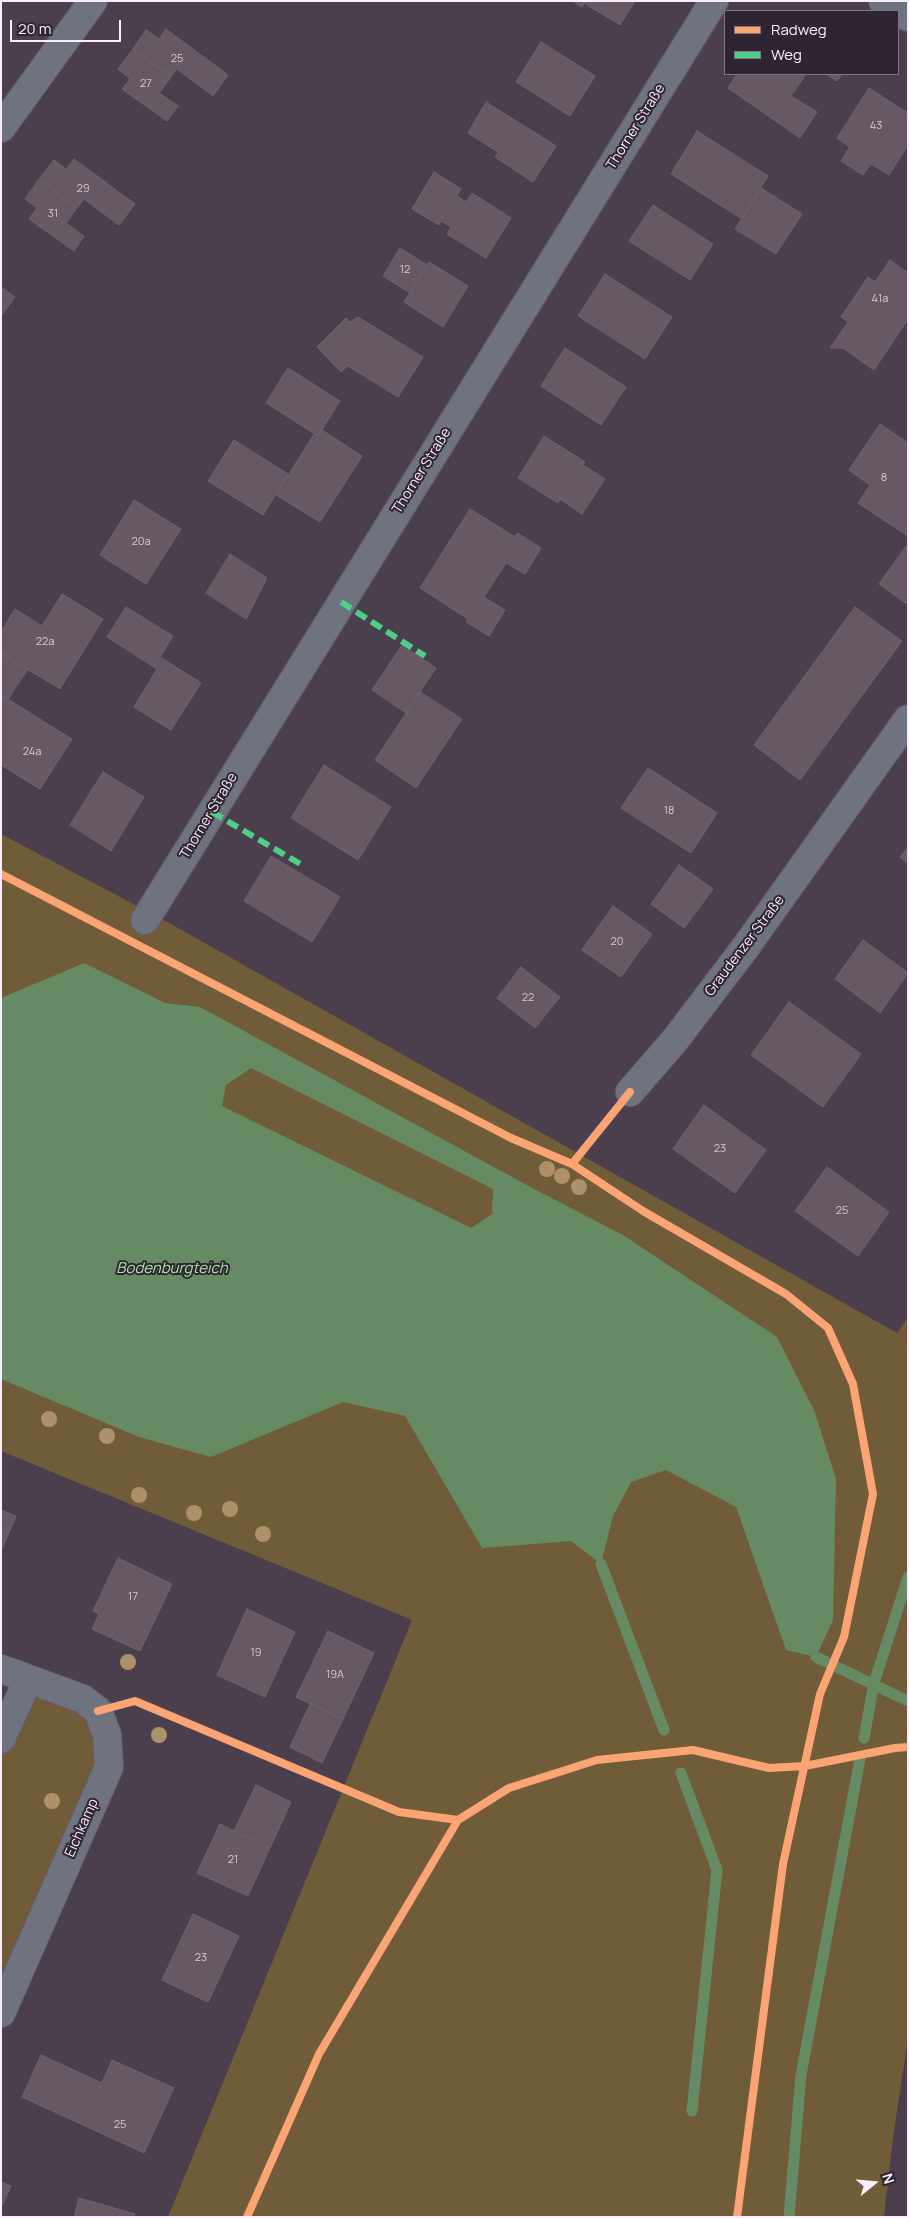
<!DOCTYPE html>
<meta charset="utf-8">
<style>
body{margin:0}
#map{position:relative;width:909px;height:2218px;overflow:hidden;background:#4b3e4d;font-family:Manrope,sans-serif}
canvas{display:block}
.frame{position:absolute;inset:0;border:2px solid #fcedfe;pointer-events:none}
.legend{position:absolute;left:724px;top:10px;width:175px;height:65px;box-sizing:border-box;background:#2f2431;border:1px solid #817483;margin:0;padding:6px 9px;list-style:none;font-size:15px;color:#fcedfe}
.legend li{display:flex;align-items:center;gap:10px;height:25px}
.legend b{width:25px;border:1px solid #817483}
.north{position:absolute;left:849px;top:2158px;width:50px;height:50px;-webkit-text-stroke:4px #2f2431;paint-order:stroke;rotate:73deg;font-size:14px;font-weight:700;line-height:20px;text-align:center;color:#fcedfe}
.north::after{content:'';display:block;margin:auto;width:18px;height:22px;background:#fcedfe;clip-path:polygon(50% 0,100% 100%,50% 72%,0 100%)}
.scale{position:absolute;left:10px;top:20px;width:111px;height:22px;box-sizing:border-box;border:2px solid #fcedfe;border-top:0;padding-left:6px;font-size:15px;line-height:18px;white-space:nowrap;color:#fcedfe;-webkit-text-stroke:4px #2f2431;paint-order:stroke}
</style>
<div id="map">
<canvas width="909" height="2218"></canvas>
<div class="frame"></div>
<ul class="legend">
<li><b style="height:6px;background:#fda474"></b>Radweg</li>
<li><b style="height:6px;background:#4dcf88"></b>Weg</li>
</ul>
<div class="north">N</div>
<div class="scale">20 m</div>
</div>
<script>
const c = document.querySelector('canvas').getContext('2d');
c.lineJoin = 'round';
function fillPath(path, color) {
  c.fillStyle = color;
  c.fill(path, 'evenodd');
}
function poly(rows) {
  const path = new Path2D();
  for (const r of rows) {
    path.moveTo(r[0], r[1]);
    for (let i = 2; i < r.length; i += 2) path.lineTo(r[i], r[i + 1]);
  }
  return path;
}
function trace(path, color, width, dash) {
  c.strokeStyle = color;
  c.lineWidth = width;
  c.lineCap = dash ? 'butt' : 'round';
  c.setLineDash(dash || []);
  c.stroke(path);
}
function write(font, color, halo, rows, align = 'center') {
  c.font = font + ' Manrope,sans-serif';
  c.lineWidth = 4;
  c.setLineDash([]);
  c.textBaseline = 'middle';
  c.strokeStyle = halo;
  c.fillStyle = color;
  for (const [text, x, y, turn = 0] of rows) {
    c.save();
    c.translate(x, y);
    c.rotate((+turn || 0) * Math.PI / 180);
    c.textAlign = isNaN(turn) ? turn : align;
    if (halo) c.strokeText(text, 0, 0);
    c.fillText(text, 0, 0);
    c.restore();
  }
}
fillPath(poly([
 [1,834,171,924,897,1333,908,1317,908,2039,893,2137,884,2217,168,2217,412,1620,1,1451],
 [28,1680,83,1699,107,1735,1,2013,1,1739]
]), '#715c39');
fillPath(poly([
 [84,963,165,1003,200,1007,536,1190,623,1235,777,1337,814,1410,836,1479,833,1620,816,1657,786,1650,736,1507,666,1470,631,1482,613,1516,601,1564,571,1541,482,1548,405,1416,343,1402,211,1457,139,1437,1,1379,1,998],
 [251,1068,493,1189,492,1214,471,1228,222,1106,226,1085]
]), '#658a64');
trace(poly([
 [601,1564,664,1730],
 [816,1657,908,1701],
 [864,1738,874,1683,908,1577],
 [681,1773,717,1870,692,2111],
 [789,2217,801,2075,860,1759]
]), '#658a64', 11);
const building = poly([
 [572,1,635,1,620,25,584,3,582,7,572,1],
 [166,29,228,75,213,96,177,69,171,77,133,49,146,30,159,39,166,29],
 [541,42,595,76,570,116,516,82,541,42],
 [133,49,171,77,159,93,178,106,167,121,122,89,130,79,118,69,133,49],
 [737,74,806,74,791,96,817,112,800,138,728,88,737,74],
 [826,74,842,74,837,81,826,74],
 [869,88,908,113,908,145,889,175,871,164,863,175,841,161,850,147,837,138,869,88],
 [486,102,556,146,533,182,495,157,498,152,468,133,486,102],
 [697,131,768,176,742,219,671,174,697,131],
 [74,159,135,204,119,225,84,199,77,208,39,179,54,160,66,169,74,159],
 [434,172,461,189,457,196,466,202,472,193,511,218,486,258,447,234,451,227,441,221,439,225,412,209,434,172],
 [39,179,77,208,66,223,84,236,74,251,29,219,37,208,25,199,39,179],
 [761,188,802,214,776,254,735,229,761,188],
 [653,205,713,244,690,280,629,241,653,205],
 [400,248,427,265,410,293,383,276,400,248],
 [890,260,908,273,908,319,874,370,843,348,830,348,848,322,841,317,868,277,875,282,890,260],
 [429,262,468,286,443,327,404,302,429,262],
 [605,274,672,317,645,359,578,316,605,274],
 [1,287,15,297,1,316,1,287],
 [358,317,423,357,398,397,348,366,341,372,317,347,346,318,350,322,358,317],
 [565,348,626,387,601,425,541,386,565,348],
 [288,368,340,401,318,436,266,403,288,368],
 [880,424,908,443,908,536,858,503,870,485,849,470,880,424],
 [322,430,362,456,320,522,276,495,314,434,318,436,322,430],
 [544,436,585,462,583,465,605,479,582,514,560,499,558,503,518,478,544,436],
 [234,440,288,474,263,515,208,481,234,440],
 [134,500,181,529,146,584,100,555,134,500],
 [470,509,515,537,517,533,541,548,525,574,506,563,484,597,505,610,489,636,466,622,468,619,420,588,470,509],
 [907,545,908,546,908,605,879,584,907,545],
 [230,554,267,578,246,619,206,593,230,554],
 [62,594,103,619,60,689,1,653,1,632,15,609,42,626,62,594],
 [126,607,173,636,160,657,201,683,171,730,134,707,157,669,107,637,126,607],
 [855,607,902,641,800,780,754,745,855,607],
 [402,645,436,668,406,713,372,690,402,645],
 [1,653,28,669,8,699,1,695,1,653],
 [420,692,462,719,416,788,375,760,420,692],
 [1,695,72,739,40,789,1,765,1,695],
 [324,765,391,807,358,860,291,818,324,765],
 [648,768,717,813,691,853,621,808,648,768],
 [103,772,144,797,111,851,70,825,103,772],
 [908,847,908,864,900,857,908,847],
 [271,856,340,897,312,942,244,901,271,856],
 [679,865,713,889,684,928,651,904,679,865],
 [613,906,652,934,621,977,582,950,613,906],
 [863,940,908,973,880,1013,835,979,863,940],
 [521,967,560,997,535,1028,497,998,521,967],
 [789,1002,861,1054,823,1107,751,1055,789,1002],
 [704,1105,766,1150,735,1193,673,1149,704,1105],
 [827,1167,889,1212,858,1256,795,1211,827,1167],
 [1,1510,16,1516,1,1551,1,1510],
 [118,1558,172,1584,140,1651,92,1629,99,1614,93,1611,118,1558],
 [247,1609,295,1632,265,1697,217,1675,247,1609],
 [328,1631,374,1653,343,1719,296,1697,328,1631],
 [310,1704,343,1719,322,1763,290,1747,310,1704],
 [256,1785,291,1802,270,1848,234,1831,256,1785],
 [220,1824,270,1848,248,1896,197,1873,220,1824],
 [193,1914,239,1936,208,2002,162,1980,193,1914],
 [41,2055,102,2083,112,2060,174,2088,144,2153,22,2097,41,2055],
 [1,2182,11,2186,1,2208,1,2182],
 [79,2198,135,2214,134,2217,74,2217,79,2198]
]);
fillPath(building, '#665964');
trace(building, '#70626d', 1);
const minor = poly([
 [883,1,908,17],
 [1,128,93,1],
 [145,920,714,1],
 [630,1092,675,1040,745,948,908,719],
 [1,1669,83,1699,98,1711,107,1735,109,1767,1,2013],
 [1,1739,28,1680]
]);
trace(minor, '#665c68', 30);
trace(minor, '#6f727f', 28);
trace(poly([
 [341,602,425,656],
 [212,812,302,865]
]), '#4dcf88', 6, [12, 6]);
trace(poly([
 [1,874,511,1138,572,1164,643,1211,786,1294,828,1328,853,1384,873,1494,844,1637,820,1694,783,1864,737,2217],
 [572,1164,630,1092],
 [98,1711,135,1701,399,1812,458,1820],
 [247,2217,319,2054,458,1820,509,1788,597,1760,693,1750,769,1768,805,1766,895,1748,908,1747]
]), '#fda474', 8);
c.fillStyle = '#ad916b';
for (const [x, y] of [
 [547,1169],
 [562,1176],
 [579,1187],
 [49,1419],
 [107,1436],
 [139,1495],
 [230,1509],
 [194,1513],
 [263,1534],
 [128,1662],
 [159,1735],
 [52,1801]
]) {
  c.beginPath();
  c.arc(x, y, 8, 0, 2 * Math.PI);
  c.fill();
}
write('11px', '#d6c8d8', null, [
 ["25",177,59],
 ["27",146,84],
 ["43",876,126],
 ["29",83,189],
 ["31",53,214],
 ["12",405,270],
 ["41a",880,299],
 ["8",884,478],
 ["20a",141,542],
 ["22a",45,642],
 ["24a",32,752],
 ["18",669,811],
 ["20",617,942],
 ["22",528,998],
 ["23",720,1149],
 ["25",842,1211],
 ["17",133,1597],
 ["19",256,1653],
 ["19A",335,1675],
 ["21",233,1860],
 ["23",201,1958],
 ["25",120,2125]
]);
write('14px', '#fcedfe', '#2f2431', [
 ["Thorner Straße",636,127,-58],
 ["Thorner Straße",422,471,-58],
 ["Thorner Straße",209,816,-59],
 ["Graudenzer Straße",745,946,-53],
 ["Eichkamp",82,1828,-66]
]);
write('italic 15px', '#a9e7a5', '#2f2431', [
 ["Bodenburgteich",172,1269]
]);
</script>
